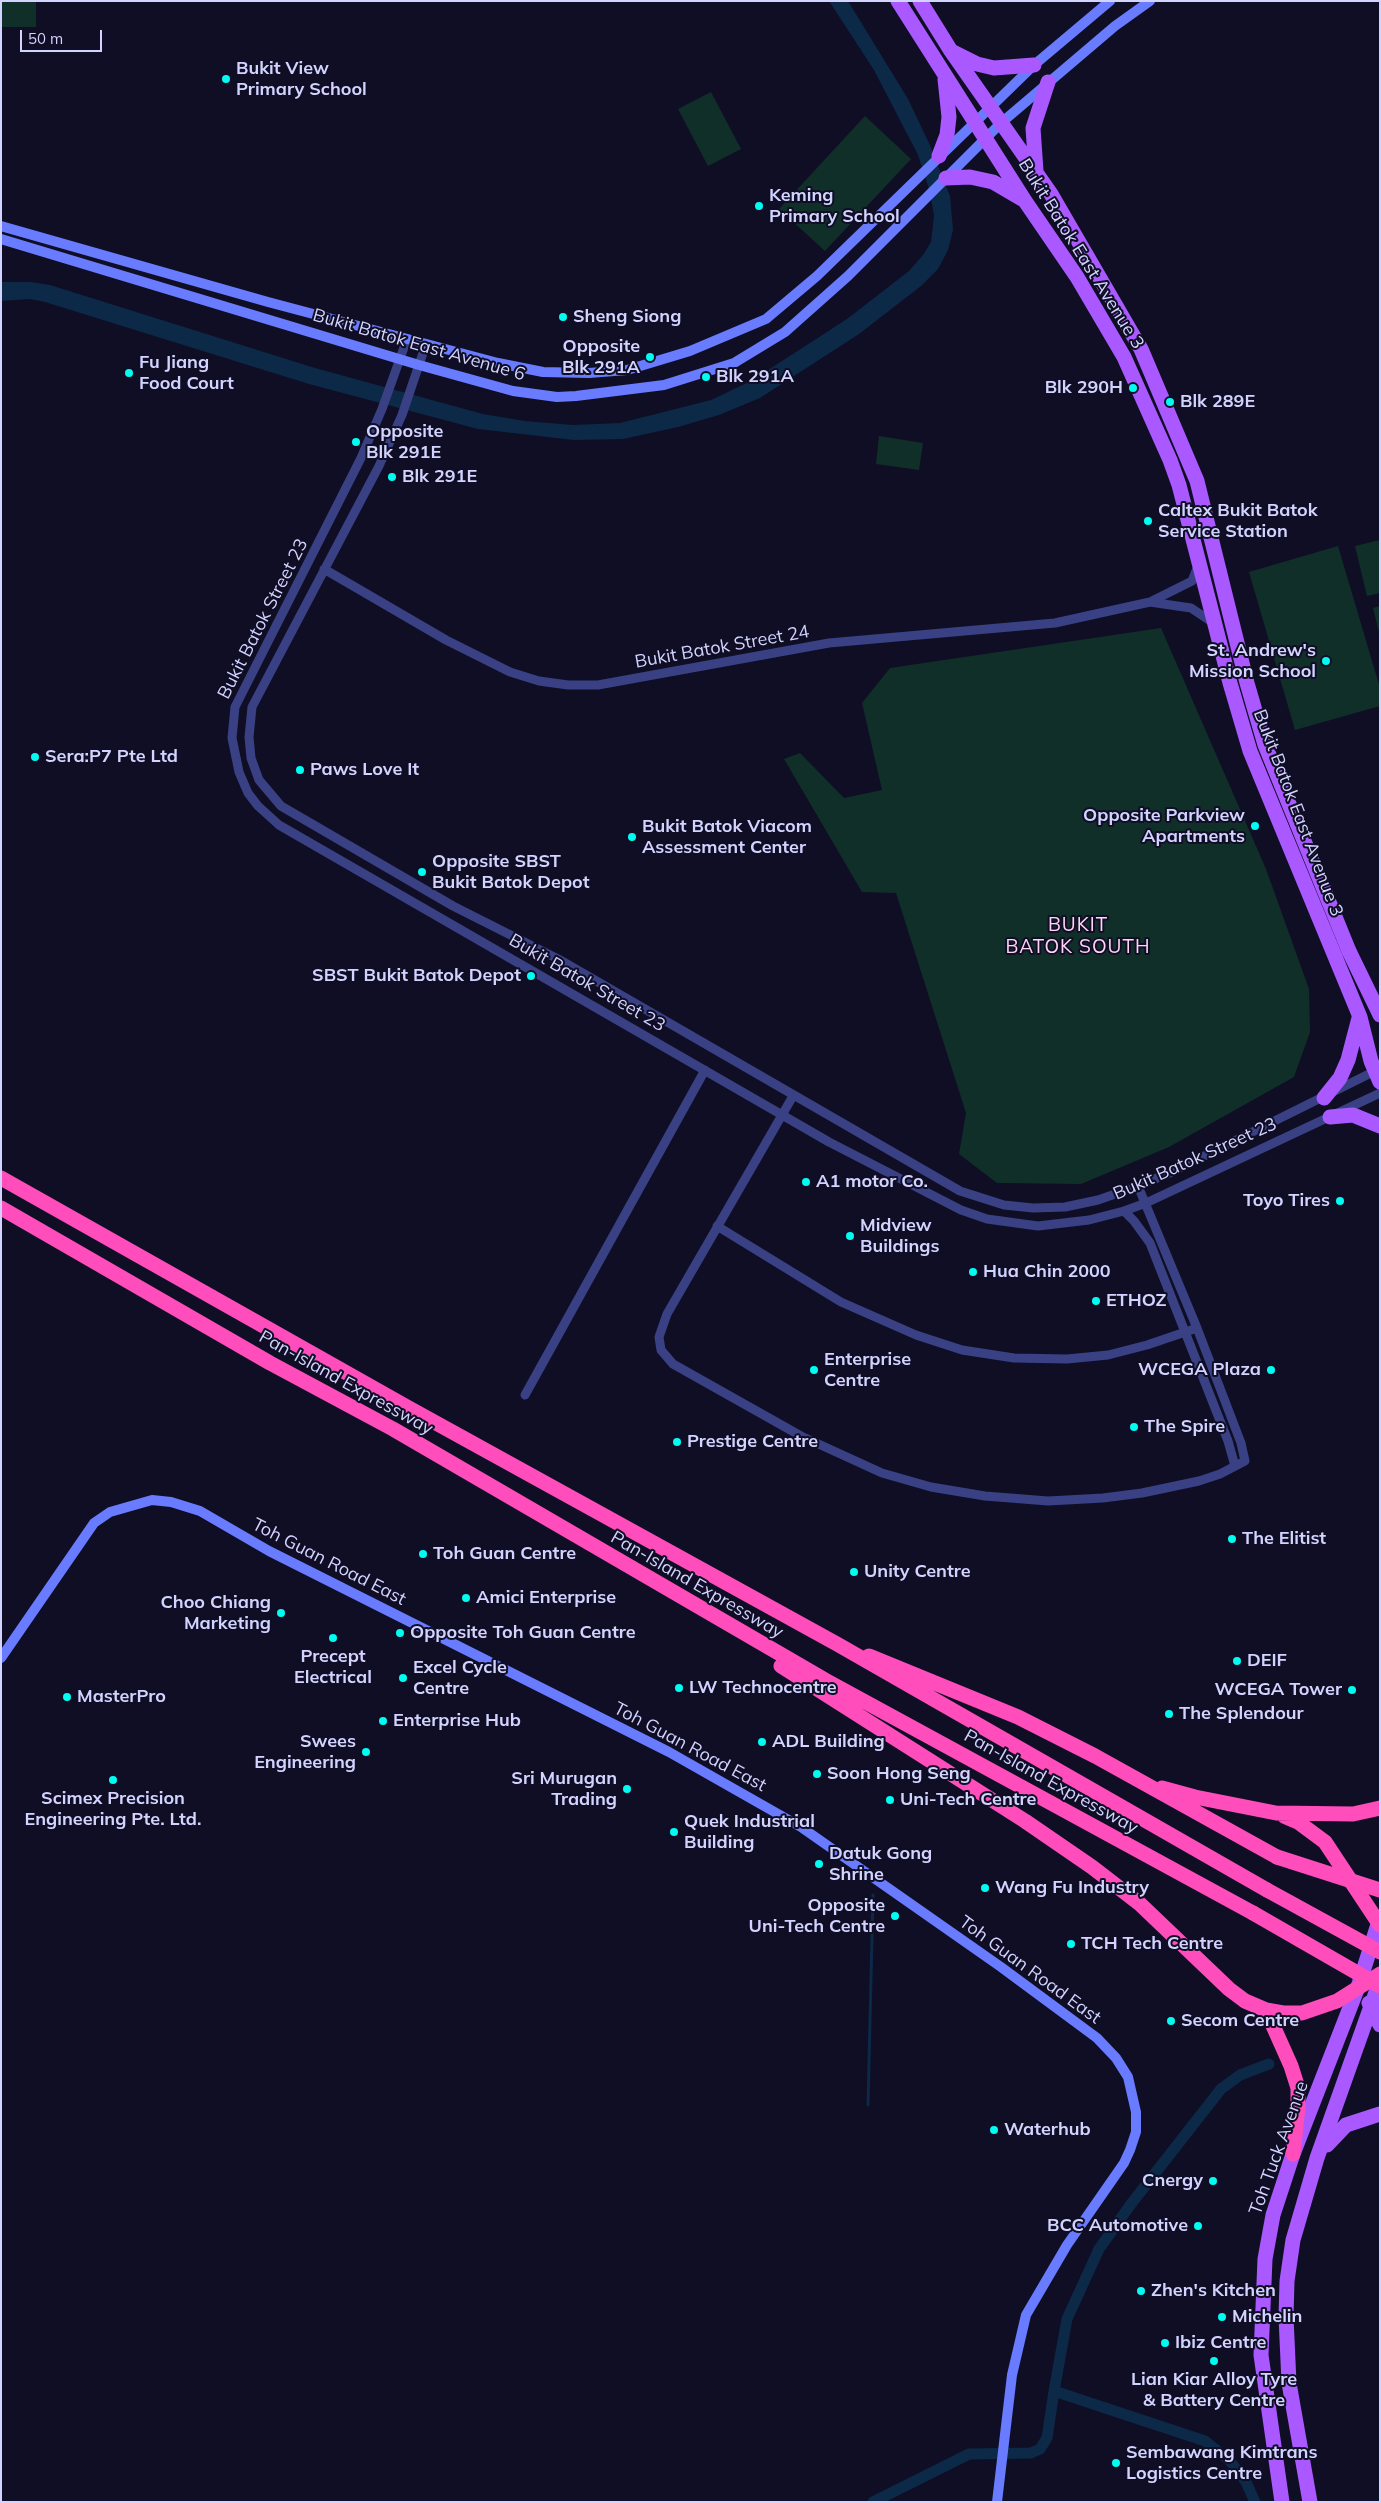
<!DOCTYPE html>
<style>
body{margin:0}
#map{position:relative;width:1381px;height:2503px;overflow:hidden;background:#0f0e25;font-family:Mulish,sans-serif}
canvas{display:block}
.frame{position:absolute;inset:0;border:2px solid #d2d3ff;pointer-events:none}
.scale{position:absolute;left:20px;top:30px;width:82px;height:22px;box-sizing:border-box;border:2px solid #d2d3ff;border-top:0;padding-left:6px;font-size:15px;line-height:18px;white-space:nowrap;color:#d2d3ff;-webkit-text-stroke:4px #0f0e25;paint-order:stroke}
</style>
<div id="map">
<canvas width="1381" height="2503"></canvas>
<div class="frame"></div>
<div class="scale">50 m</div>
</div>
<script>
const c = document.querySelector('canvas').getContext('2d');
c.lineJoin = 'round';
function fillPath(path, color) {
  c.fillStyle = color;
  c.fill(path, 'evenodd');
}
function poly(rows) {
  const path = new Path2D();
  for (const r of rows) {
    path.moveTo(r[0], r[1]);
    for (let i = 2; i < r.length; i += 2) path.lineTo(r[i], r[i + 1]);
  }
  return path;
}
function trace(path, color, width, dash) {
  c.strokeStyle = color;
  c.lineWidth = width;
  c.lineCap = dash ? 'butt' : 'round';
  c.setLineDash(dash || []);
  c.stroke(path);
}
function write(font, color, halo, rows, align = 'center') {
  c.font = font + ' Mulish,sans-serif';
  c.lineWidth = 4;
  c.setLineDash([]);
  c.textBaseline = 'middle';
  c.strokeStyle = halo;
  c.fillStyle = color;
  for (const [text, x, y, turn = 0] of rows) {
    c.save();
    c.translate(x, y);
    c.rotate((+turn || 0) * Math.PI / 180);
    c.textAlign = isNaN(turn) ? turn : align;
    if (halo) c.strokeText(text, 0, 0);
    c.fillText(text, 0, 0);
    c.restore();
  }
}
fillPath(poly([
 [1,1,36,1,36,27,1,27],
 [711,92,741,149,708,166,678,109],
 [865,116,911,159,825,251,779,209],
 [879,436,923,443,919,470,876,464],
 [1380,540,1380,593,1367,596,1355,546],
 [1338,546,1380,688,1380,706,1295,730,1249,572],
 [1380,606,1380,636,1373,608],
 [1161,628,1266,869,1309,989,1310,1032,1294,1077,1169,1147,1081,1184,997,1183,959,1154,966,1113,896,893,862,892,784,759,800,753,844,798,882,790,862,703,890,668]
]), '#112f29');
fillPath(poly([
 [829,1,848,1,908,99,929,143,950,196,953,230,948,250,938,269,921,286,859,334,760,398,719,415,678,427,623,439,574,440,478,429,309,384,45,302,30,299,1,301,1,282,31,282,50,285,315,368,483,414,525,421,573,425,620,423,711,400,751,381,847,319,909,271,923,255,931,242,934,216,930,192,918,155,874,70]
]), '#0c2947');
trace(poly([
 [868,2105,873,1895]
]), '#0c2947', 3);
trace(poly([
 [1054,2391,1067,2319,1099,2249,1131,2204,1221,2089,1240,2075,1269,2064],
 [873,2502,969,2454,1031,2453,1040,2449,1047,2438,1054,2391,1205,2441,1230,2461,1246,2482,1255,2502]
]), '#0c2947', 11);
trace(poly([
 [407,339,382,409,361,458,235,707,232,738,239,772,248,793,258,806,279,825,829,1142,961,1210,987,1219,1038,1226,1089,1220,1124,1211,1146,1203,1380,1093],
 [426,344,402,415,379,466,252,707,249,737,251,758,259,780,281,806,453,906,560,960,960,1191,1004,1205,1033,1208,1065,1207,1098,1200,1138,1186,1174,1171,1379,1069],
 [324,569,446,640,510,672,539,681,568,685,598,685,829,643,1055,623,1150,602,1192,581,1198,566],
 [1150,602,1191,608,1215,624],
 [793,1096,667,1314,659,1337,661,1350,673,1364,801,1436,882,1473,931,1487,985,1496,1048,1501,1103,1498,1142,1493,1199,1481,1220,1474,1245,1461,1241,1443,1197,1328,1138,1186],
 [1124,1211,1134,1221,1150,1243,1228,1441,1235,1466],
 [717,1226,841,1302,916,1335,962,1350,1014,1358,1067,1359,1108,1355,1147,1345,1197,1328],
 [525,1395,705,1070]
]), '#394184', 9);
trace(poly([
 [1,226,268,302,498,363,543,372,589,373,627,370,690,351,766,319,817,276,1034,65,1110,1],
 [1,239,419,365,513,391,557,397,576,396,664,385,734,363,785,332,848,276,1001,123,1115,26,1150,1],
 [1,1658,94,1523,110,1512,152,1500,171,1502,200,1511,269,1551,669,1752,801,1827,1001,1967,1097,2038,1116,2058,1128,2077,1136,2112,1136,2132,1130,2150,1124,2163,1067,2245,1026,2315,1012,2375,997,2502]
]), '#697bff', 10);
trace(poly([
 [898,1,1025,201,1077,277,1124,357,1170,460,1179,485,1230,683,1250,751,1360,1017,1371,1061,1380,1082],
 [920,1,951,51,1051,194,1141,349,1197,481,1247,683,1265,745,1349,951,1380,1015],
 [953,52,977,64,994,68,1034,65],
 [939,156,947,135,949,117,945,79],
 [1036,171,1033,128,1048,82],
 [946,178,970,177,993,182,1022,199],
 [1324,1098,1340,1078,1348,1060,1359,1018],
 [1330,1117,1353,1115,1380,1126],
 [1369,2003,1380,2025],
 [1327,2145,1346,2125,1380,2114],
 [1282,2502,1261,2355,1265,2259,1273,2215,1293,2154,1358,1987,1380,1918],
 [1310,2502,1289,2383,1286,2317,1287,2281,1293,2240,1317,2158,1380,1981]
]), '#a959ff', 15);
trace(poly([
 [1,1178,407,1407,837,1644,1267,1890],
 [1,1208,270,1363,393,1429,825,1680,1253,1913],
 [869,1656,1018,1717,1095,1756,1277,1857],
 [781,1666,1025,1821,1092,1867,1140,1904,1229,1989,1245,2001,1266,2010,1283,2013,1302,2013,1337,2001,1380,1974],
 [1162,1788,1195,1797,1276,1813,1353,1814,1380,1808],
 [1284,1816,1298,1822,1325,1842,1380,1925],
 [1266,2010,1291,2066,1298,2088,1298,2107,1293,2154]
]), '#ff4dbc', 15);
trace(poly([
 [1277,1857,1380,1890],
 [1267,1890,1380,1952],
 [1253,1913,1380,1986]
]), '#ff4dbc', 15);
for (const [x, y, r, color] of [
 [226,79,5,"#00fdf2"],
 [759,206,5,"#00fdf2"],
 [563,317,5,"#00fdf2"],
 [650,357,5,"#00fdf2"],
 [129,373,5,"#00fdf2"],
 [706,377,5,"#00fdf2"],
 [1133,388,5,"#00fdf2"],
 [1170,402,5,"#00fdf2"],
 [356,442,5,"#00fdf2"],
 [392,477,5,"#00fdf2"],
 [1148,521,5,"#00fdf2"],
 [1326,661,5,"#00fdf2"],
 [35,757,5,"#00fdf2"],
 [300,770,5,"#00fdf2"],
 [1255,826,5,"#00fdf2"],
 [632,837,5,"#00fdf2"],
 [422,872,5,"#00fdf2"],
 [531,976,5,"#00fdf2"],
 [806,1182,5,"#00fdf2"],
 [1340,1201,5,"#00fdf2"],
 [850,1236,5,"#00fdf2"],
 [973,1272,5,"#00fdf2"],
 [1096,1301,5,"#00fdf2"],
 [814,1370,5,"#00fdf2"],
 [1271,1370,5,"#00fdf2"],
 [1134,1427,5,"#00fdf2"],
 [677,1442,5,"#00fdf2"],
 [1232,1539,5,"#00fdf2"],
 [423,1554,5,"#00fdf2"],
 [854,1572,5,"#00fdf2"],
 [466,1598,5,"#00fdf2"],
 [281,1613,5,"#00fdf2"],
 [400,1633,5,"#00fdf2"],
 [333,1638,5,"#00fdf2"],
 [1237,1661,5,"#00fdf2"],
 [403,1678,5,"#00fdf2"],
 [679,1688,5,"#00fdf2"],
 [1352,1690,5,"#00fdf2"],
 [67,1697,5,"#00fdf2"],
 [1169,1714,5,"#00fdf2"],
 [383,1721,5,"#00fdf2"],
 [762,1742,5,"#00fdf2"],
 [366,1752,5,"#00fdf2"],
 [817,1774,5,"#00fdf2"],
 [113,1780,5,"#00fdf2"],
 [627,1789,5,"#00fdf2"],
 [890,1800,5,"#00fdf2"],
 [674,1832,5,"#00fdf2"],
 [819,1864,5,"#00fdf2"],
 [985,1888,5,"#00fdf2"],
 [895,1916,5,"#00fdf2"],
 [1071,1944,5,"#00fdf2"],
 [1171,2021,5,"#00fdf2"],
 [994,2130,5,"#00fdf2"],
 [1213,2181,5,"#00fdf2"],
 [1198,2226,5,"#00fdf2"],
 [1141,2291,5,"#00fdf2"],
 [1222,2317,5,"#00fdf2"],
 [1165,2343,5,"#00fdf2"],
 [1214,2361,5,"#00fdf2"],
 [1116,2463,5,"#00fdf2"]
]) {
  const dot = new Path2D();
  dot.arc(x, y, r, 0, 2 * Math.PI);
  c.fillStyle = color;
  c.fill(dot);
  trace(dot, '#0f0e25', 2);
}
write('bold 18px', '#d2d3ff', '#0f0e25', [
 ["Bukit View",236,69],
 ["Primary School",236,90],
 ["Keming",769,196],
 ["Primary School",769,217],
 ["Sheng Siong",573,317],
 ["Opposite",640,347,"right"],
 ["Blk 291A",640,368,"right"],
 ["Fu Jiang",139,363],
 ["Food Court",139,384],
 ["Blk 291A",716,377],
 ["Blk 290H",1123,388,"right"],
 ["Blk 289E",1180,402],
 ["Opposite",366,432],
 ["Blk 291E",366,453],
 ["Blk 291E",402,477],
 ["Caltex Bukit Batok",1158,511],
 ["Service Station",1158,532],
 ["St. Andrew's",1316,651,"right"],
 ["Mission School",1316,672,"right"],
 ["Sera:P7 Pte Ltd",45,757],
 ["Paws Love It",310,770],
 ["Opposite Parkview",1245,816,"right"],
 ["Apartments",1245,837,"right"],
 ["Bukit Batok Viacom",642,827],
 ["Assessment Center",642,848],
 ["Opposite SBST",432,862],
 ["Bukit Batok Depot",432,883],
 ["SBST Bukit Batok Depot",521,976,"right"],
 ["A1 motor Co.",816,1182],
 ["Toyo Tires",1330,1201,"right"],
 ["Midview",860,1226],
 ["Buildings",860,1247],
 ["Hua Chin 2000",983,1272],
 ["ETHOZ",1106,1301],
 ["Enterprise",824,1360],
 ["Centre",824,1381],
 ["WCEGA Plaza",1261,1370,"right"],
 ["The Spire",1144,1427],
 ["Prestige Centre",687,1442],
 ["The Elitist",1242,1539],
 ["Toh Guan Centre",433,1554],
 ["Unity Centre",864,1572],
 ["Amici Enterprise",476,1598],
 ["Choo Chiang",271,1603,"right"],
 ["Marketing",271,1624,"right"],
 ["Opposite Toh Guan Centre",410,1633],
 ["Precept",333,1657,"center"],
 ["Electrical",333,1678,"center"],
 ["DEIF",1247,1661],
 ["Excel Cycle",413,1668],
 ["Centre",413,1689],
 ["LW Technocentre",689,1688],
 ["WCEGA Tower",1342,1690,"right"],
 ["MasterPro",77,1697],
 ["The Splendour",1179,1714],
 ["Enterprise Hub",393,1721],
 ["Swees",356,1742,"right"],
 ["Engineering",356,1763,"right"],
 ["ADL Building",772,1742],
 ["Soon Hong Seng",827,1774],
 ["Sri Murugan",617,1779,"right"],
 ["Trading",617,1800,"right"],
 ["Scimex Precision",113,1799,"center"],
 ["Engineering Pte. Ltd.",113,1820,"center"],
 ["Uni-Tech Centre",900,1800],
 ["Quek Industrial",684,1822],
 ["Building",684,1843],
 ["Datuk Gong",829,1854],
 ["Shrine",829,1875],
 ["Wang Fu Industry",995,1888],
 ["Opposite",885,1906,"right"],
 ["Uni-Tech Centre",885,1927,"right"],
 ["TCH Tech Centre",1081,1944],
 ["Secom Centre",1181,2021],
 ["Waterhub",1004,2130],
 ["Cnergy",1203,2181,"right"],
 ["BCC Automotive",1188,2226,"right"],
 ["Zhen's Kitchen",1151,2291],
 ["Michelin",1232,2317],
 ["Ibiz Centre",1175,2343],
 ["Lian Kiar Alloy Tyre",1214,2380,"center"],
 ["& Battery Centre",1214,2401,"center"],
 ["Sembawang Kimtrans",1126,2453],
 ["Logistics Centre",1126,2474]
], 'left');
write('18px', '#d2d3ff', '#0f0e25', [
 ["Bukit Batok East Avenue 3",1081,254,58],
 ["Bukit Batok East Avenue 6",419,345,16],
 ["Bukit Batok Street 23",263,619,-63],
 ["Bukit Batok Street 24",722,647,-10],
 ["Bukit Batok East Avenue 3",1298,813,69],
 ["Bukit Batok Street 23",587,983,30],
 ["Bukit Batok Street 23",1195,1159,-24],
 ["Pan-Island Expressway",346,1383,29],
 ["Toh Guan Road East",329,1562,27],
 ["Pan-Island Expressway",697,1585,30],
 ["Toh Guan Road East",690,1747,28],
 ["Pan-Island Expressway",1051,1782,29],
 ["Toh Guan Road East",1030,1970,36],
 ["Toh Tuck Avenue",1279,2148,-70]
]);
c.letterSpacing = '1px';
write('19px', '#ffd4f6', '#0f0e25', [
 ["BUKIT",1078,925],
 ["BATOK SOUTH",1078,947]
]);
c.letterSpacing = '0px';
</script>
